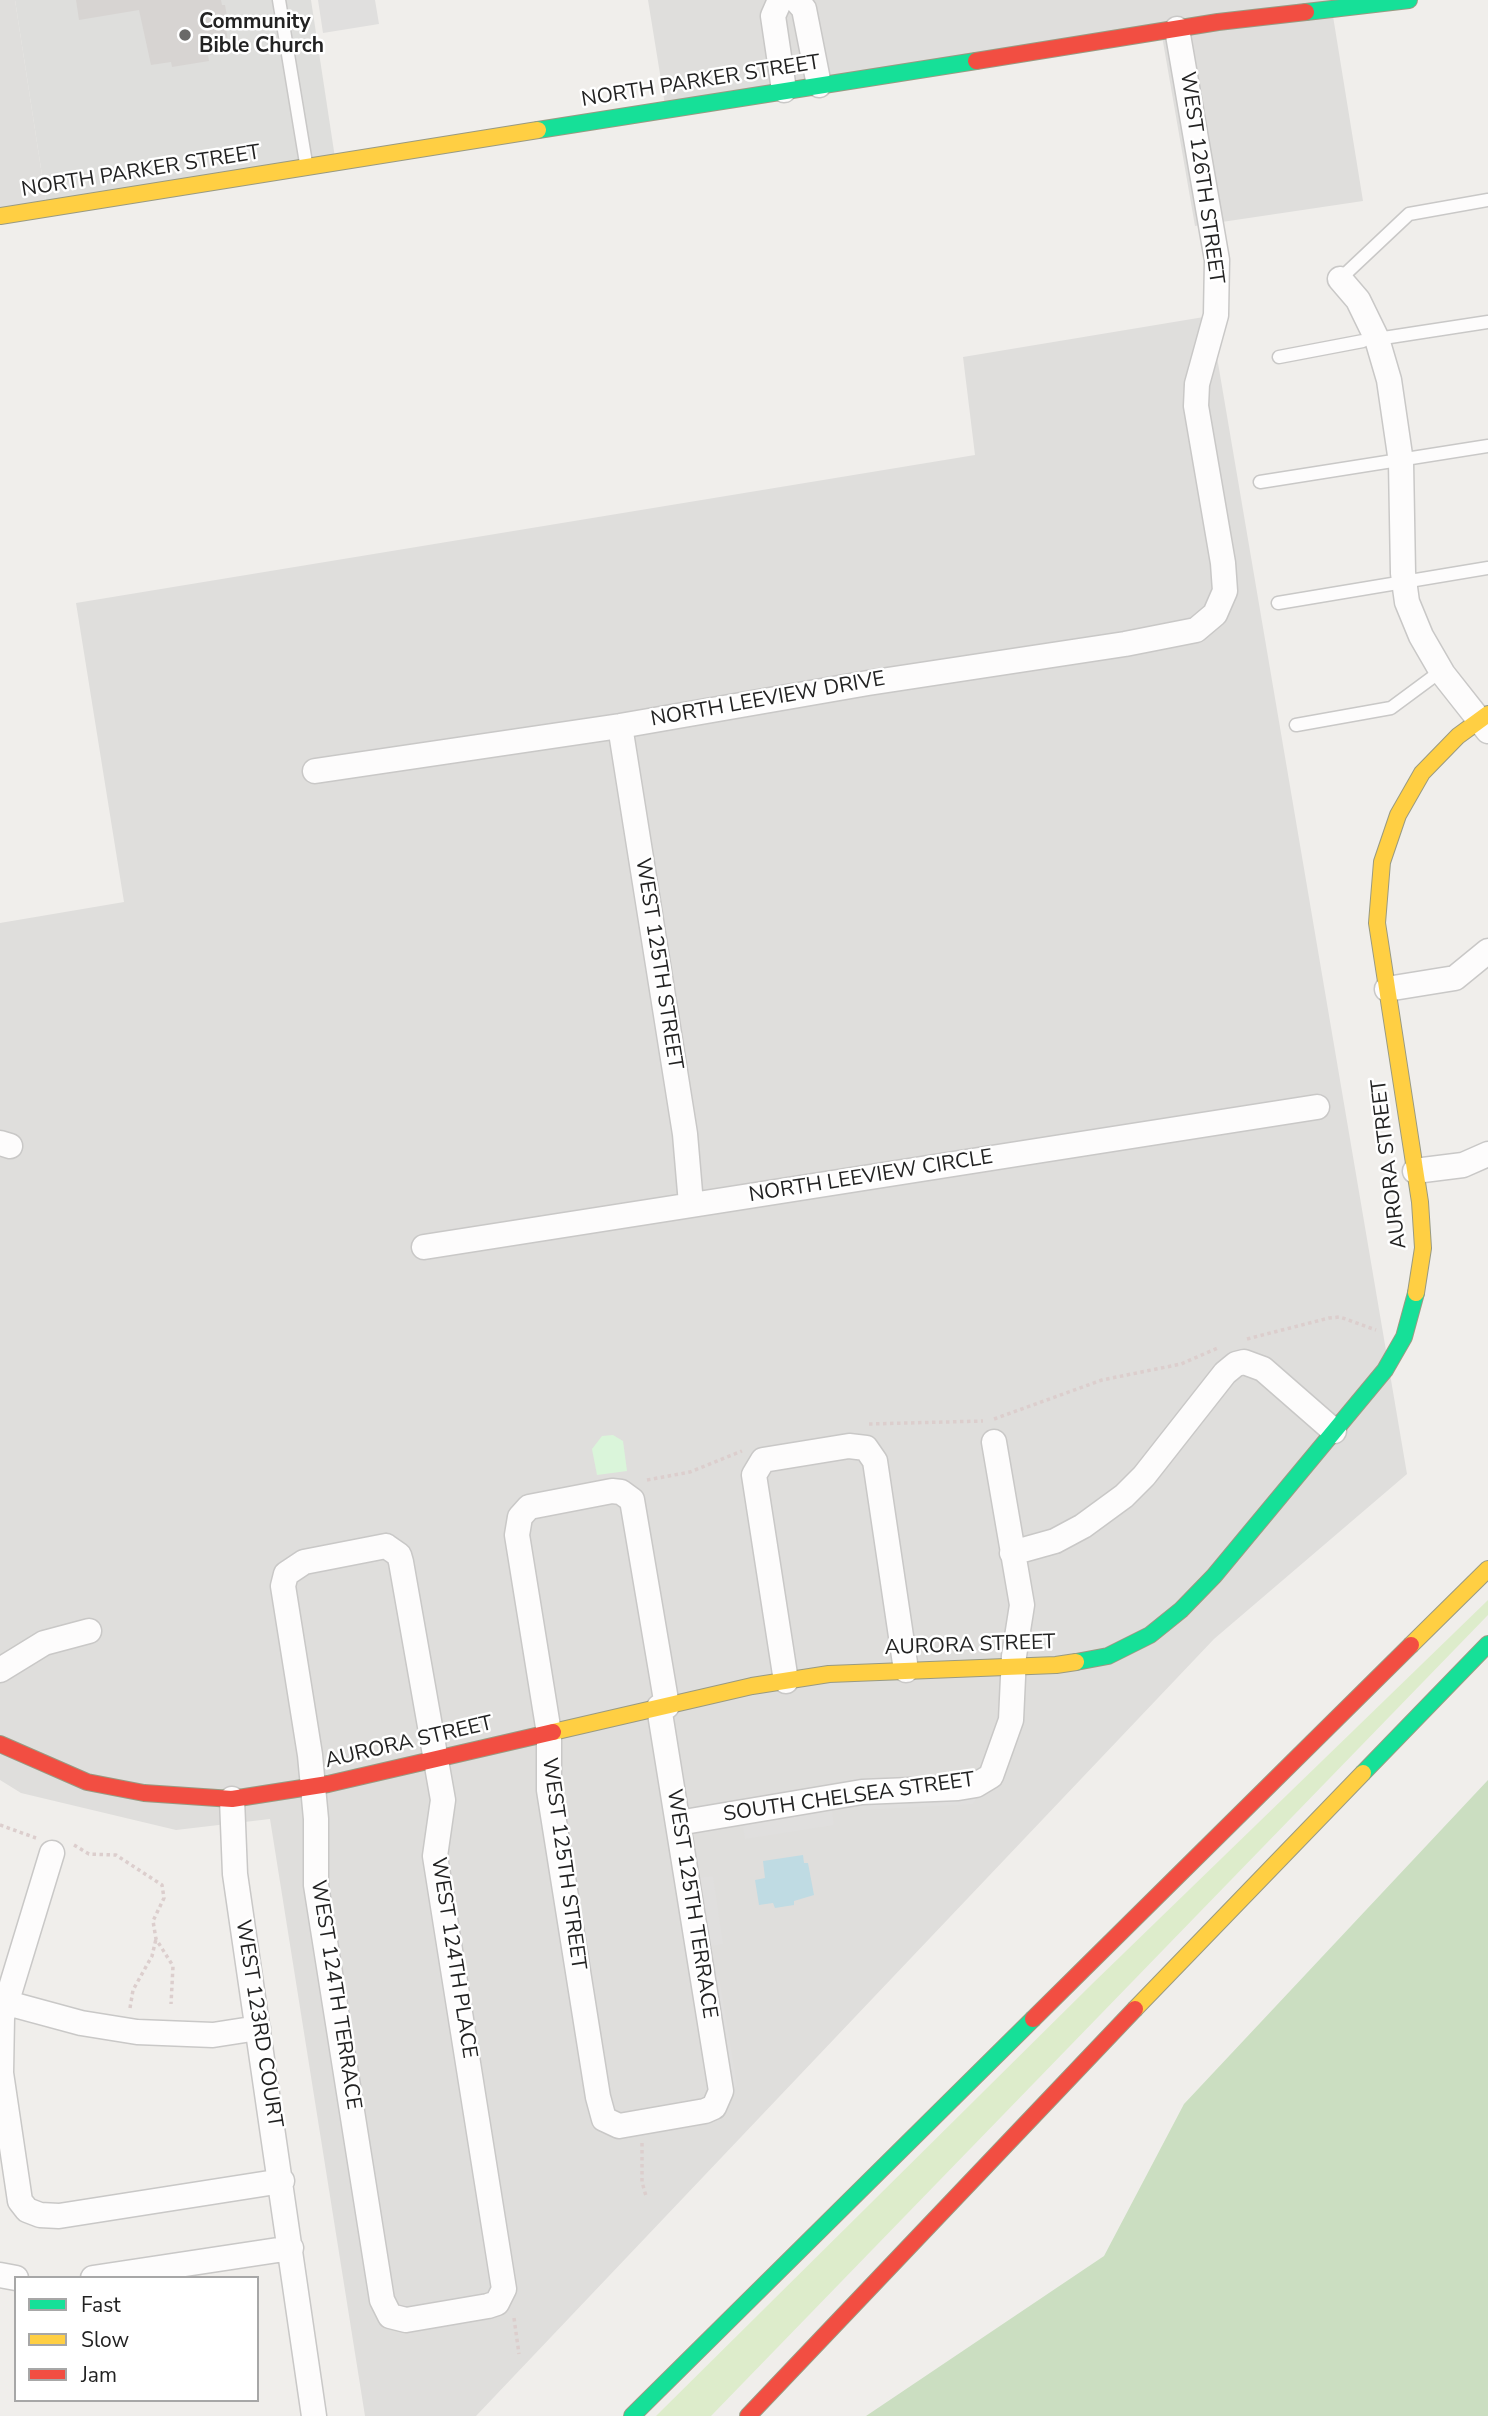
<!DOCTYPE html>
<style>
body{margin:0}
#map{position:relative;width:1488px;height:2416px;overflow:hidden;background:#f0eeeb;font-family:"Nunito Sans",sans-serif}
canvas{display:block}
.legend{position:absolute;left:14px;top:2276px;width:245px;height:126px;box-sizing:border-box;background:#fff;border:2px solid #a7a7a7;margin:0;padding:9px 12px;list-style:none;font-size:21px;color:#222}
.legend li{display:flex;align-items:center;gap:14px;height:35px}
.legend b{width:35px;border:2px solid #a7a7a7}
</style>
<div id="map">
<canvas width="1488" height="2416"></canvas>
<ul class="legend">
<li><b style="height:9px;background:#16e098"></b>Fast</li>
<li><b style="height:9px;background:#ffcf43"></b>Slow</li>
<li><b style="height:9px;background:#f24e42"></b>Jam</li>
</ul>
</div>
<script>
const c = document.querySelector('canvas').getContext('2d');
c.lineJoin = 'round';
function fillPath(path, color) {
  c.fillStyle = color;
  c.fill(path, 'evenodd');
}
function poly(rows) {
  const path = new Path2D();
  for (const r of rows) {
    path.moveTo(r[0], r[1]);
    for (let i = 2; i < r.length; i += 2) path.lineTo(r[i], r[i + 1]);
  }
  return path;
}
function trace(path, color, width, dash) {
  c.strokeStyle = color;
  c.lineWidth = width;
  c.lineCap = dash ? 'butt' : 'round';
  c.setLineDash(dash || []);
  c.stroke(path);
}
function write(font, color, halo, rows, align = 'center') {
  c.font = font + ' "Nunito Sans",sans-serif';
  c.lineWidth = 5;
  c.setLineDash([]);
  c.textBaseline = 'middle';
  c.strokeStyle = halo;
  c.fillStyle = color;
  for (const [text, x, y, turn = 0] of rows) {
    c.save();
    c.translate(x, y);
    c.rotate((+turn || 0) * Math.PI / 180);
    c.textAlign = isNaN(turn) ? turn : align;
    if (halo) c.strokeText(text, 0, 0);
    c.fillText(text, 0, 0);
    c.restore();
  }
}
fillPath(poly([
 [0,0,15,0,48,214,0,222],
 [648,0,1397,0,1332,10,1363,201,1195,226,1162,36,666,111],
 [1210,316,1407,1474,1214,1639,476,2416,365,2416,270,1819,176,1830,21,1793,0,1780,0,923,124,902,76,603,975,455,963,357]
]), '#dfdedc');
fillPath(poly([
 [15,0,311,0,337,171,48,214]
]), '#dededc');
fillPath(poly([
 [1488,1600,1488,1615,711,2416,656,2416,1092,1984]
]), '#ddeccb');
fillPath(poly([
 [1488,1780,1488,2416,866,2416,1104,2256,1184,2104]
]), '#cbdec1');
fillPath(poly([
 [613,1435,623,1441,627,1471,597,1475,592,1449,602,1436]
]), '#daf5da');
fillPath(poly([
 [318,0,375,0,379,24,323,33],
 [979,1795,973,1804,862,1810,856,1803],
 [832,1808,834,1825,745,1839,742,1821],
 [713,1876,723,1944,706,1947,696,1878],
 [710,1969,719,1977,737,2085,730,2095]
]), '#e0dfde');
fillPath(poly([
 [803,1855,804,1863,808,1863,814,1895,794,1901,794,1905,775,1908,773,1903,759,1905,755,1880,765,1878,763,1861]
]), '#bfdbe3');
fillPath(poly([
 [76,0,221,0,222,5,225,5,229,28,226,29,230,52,208,55,209,61,172,67,171,62,151,65,139,10,79,20]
]), '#d7d4d2');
const lane = poly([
 [279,0,306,163],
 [1340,279,1409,214,1488,200],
 [1377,339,1488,322],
 [1279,357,1363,341,1375,335],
 [1260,482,1488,446],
 [1278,603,1488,568],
 [1296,725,1391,708,1441,671]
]);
const street = poly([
 [780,0,773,16,784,90],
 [796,0,804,9,819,85],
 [1340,279,1358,300,1377,339,1389,380,1401,462,1403,573,1407,602,1421,636,1443,674,1488,731],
 [620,726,685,1134,691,1204],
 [315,771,620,726,868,683,1125,644,1196,630,1215,614,1225,591,1223,563,1196,406,1197,384,1216,315,1217,260,1177,29],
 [1387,989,1455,978,1488,951],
 [0,1143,10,1146],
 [1415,1171,1463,1165,1488,1154],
 [424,1247,1317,1107],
 [386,1546,399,1555,401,1562,443,1800,435,1856,504,2289,497,2303,488,2306,406,2320,390,2316,382,2300,316,1885,316,1819,310,1755,283,1586,286,1574,304,1562,386,1546],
 [1012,1553,1055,1541,1083,1526,1124,1496,1144,1476,1225,1373,1236,1364,1244,1362,1263,1369,1334,1431],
 [0,1670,44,1643,89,1631],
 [786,1681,754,1475,763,1460,849,1446,866,1448,875,1461,906,1670],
 [659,1707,721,2091,714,2107,705,2111,619,2126,604,2119,598,2097,549,1790,549,1733,517,1535,520,1517,529,1507,612,1491,621,1492,632,1500,667,1706],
 [232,1799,235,1874,314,2416],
 [678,1823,862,1792,958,1788,976,1785,991,1776,1011,1720,1014,1656,1022,1605,994,1442],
 [52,1853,2,2017,1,2073,20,2201,27,2210,40,2215,59,2216,282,2181],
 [0,2001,81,2023,137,2032,213,2035,258,2028],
 [0,2275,16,2278],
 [93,2278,291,2248]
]);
const fast = poly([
 [1306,12,1409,0],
 [538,130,976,61],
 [1076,1662,1108,1656,1150,1635,1181,1610,1214,1576,1385,1370,1404,1337,1416,1293],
 [1363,1773,1488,1644],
 [632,2416,1033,2019]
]);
const slow = poly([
 [0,216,538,130],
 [1416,1293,1423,1248,1420,1202,1377,923,1382,862,1398,815,1422,773,1458,736,1488,714],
 [1411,1645,1488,1569],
 [553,1732,752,1686,829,1674,1056,1665,1076,1662],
 [1135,2009,1363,1773]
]);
const jam = poly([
 [976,61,1218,22,1306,12],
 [0,1744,87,1782,144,1793,232,1799,328,1784,553,1732],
 [1033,2019,1411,1645],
 [748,2416,1135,2009]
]);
trace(lane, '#c9c8c7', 15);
trace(street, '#c9c8c7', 27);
trace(fast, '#999a82', 18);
trace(slow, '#999a82', 18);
trace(jam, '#999a82', 18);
trace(poly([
 [1247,1339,1329,1318,1340,1317,1376,1330],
 [994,1419,1102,1380,1181,1364,1220,1347],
 [869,1424,983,1421],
 [647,1480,690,1472,742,1451],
 [0,1825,36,1838],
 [74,1845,89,1854,116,1855,162,1885,164,1898,153,1921,156,1939,173,1966,171,2004],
 [130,2008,133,1990,152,1956,156,1939],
 [642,2143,642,2182,646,2196],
 [514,2318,519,2354]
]), '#dccecd', 3.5, [3.5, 3.5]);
trace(lane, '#fdfcfc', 12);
trace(street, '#fdfcfc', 24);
trace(fast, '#16e098', 16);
trace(slow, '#ffcf43', 16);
trace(jam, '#f24e42', 16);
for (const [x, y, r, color] of [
 [185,35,7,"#6a6968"]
]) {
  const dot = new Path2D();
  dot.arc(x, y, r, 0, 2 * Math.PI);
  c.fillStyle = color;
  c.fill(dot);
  trace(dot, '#fff', 2.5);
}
write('bold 21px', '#222', '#fff', [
 ["Community",199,23],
 ["Bible Church",199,47]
], 'left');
write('21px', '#222', '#fff', [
 ["NORTH PARKER STREET",701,82,-9],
 ["NORTH PARKER STREET",141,172,-9],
 ["WEST 126TH STREET",1201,178,82],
 ["NORTH LEEVIEW DRIVE",768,700,-10],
 ["WEST 125TH STREET",658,964,81],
 ["AURORA STREET",1390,1164,-97],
 ["NORTH LEEVIEW CIRCLE",871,1177,-9],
 ["AURORA STREET",970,1646,-2],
 ["AURORA STREET",409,1743,-13],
 ["SOUTH CHELSEA STREET",849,1798,-8],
 ["WEST 125TH STREET",563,1864,82],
 ["WEST 125TH TERRACE",691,1904,81],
 ["WEST 124TH PLACE",453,1958,81],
 ["WEST 124TH TERRACE",335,1995,81],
 ["WEST 123RD COURT",258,2024,81]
]);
</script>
